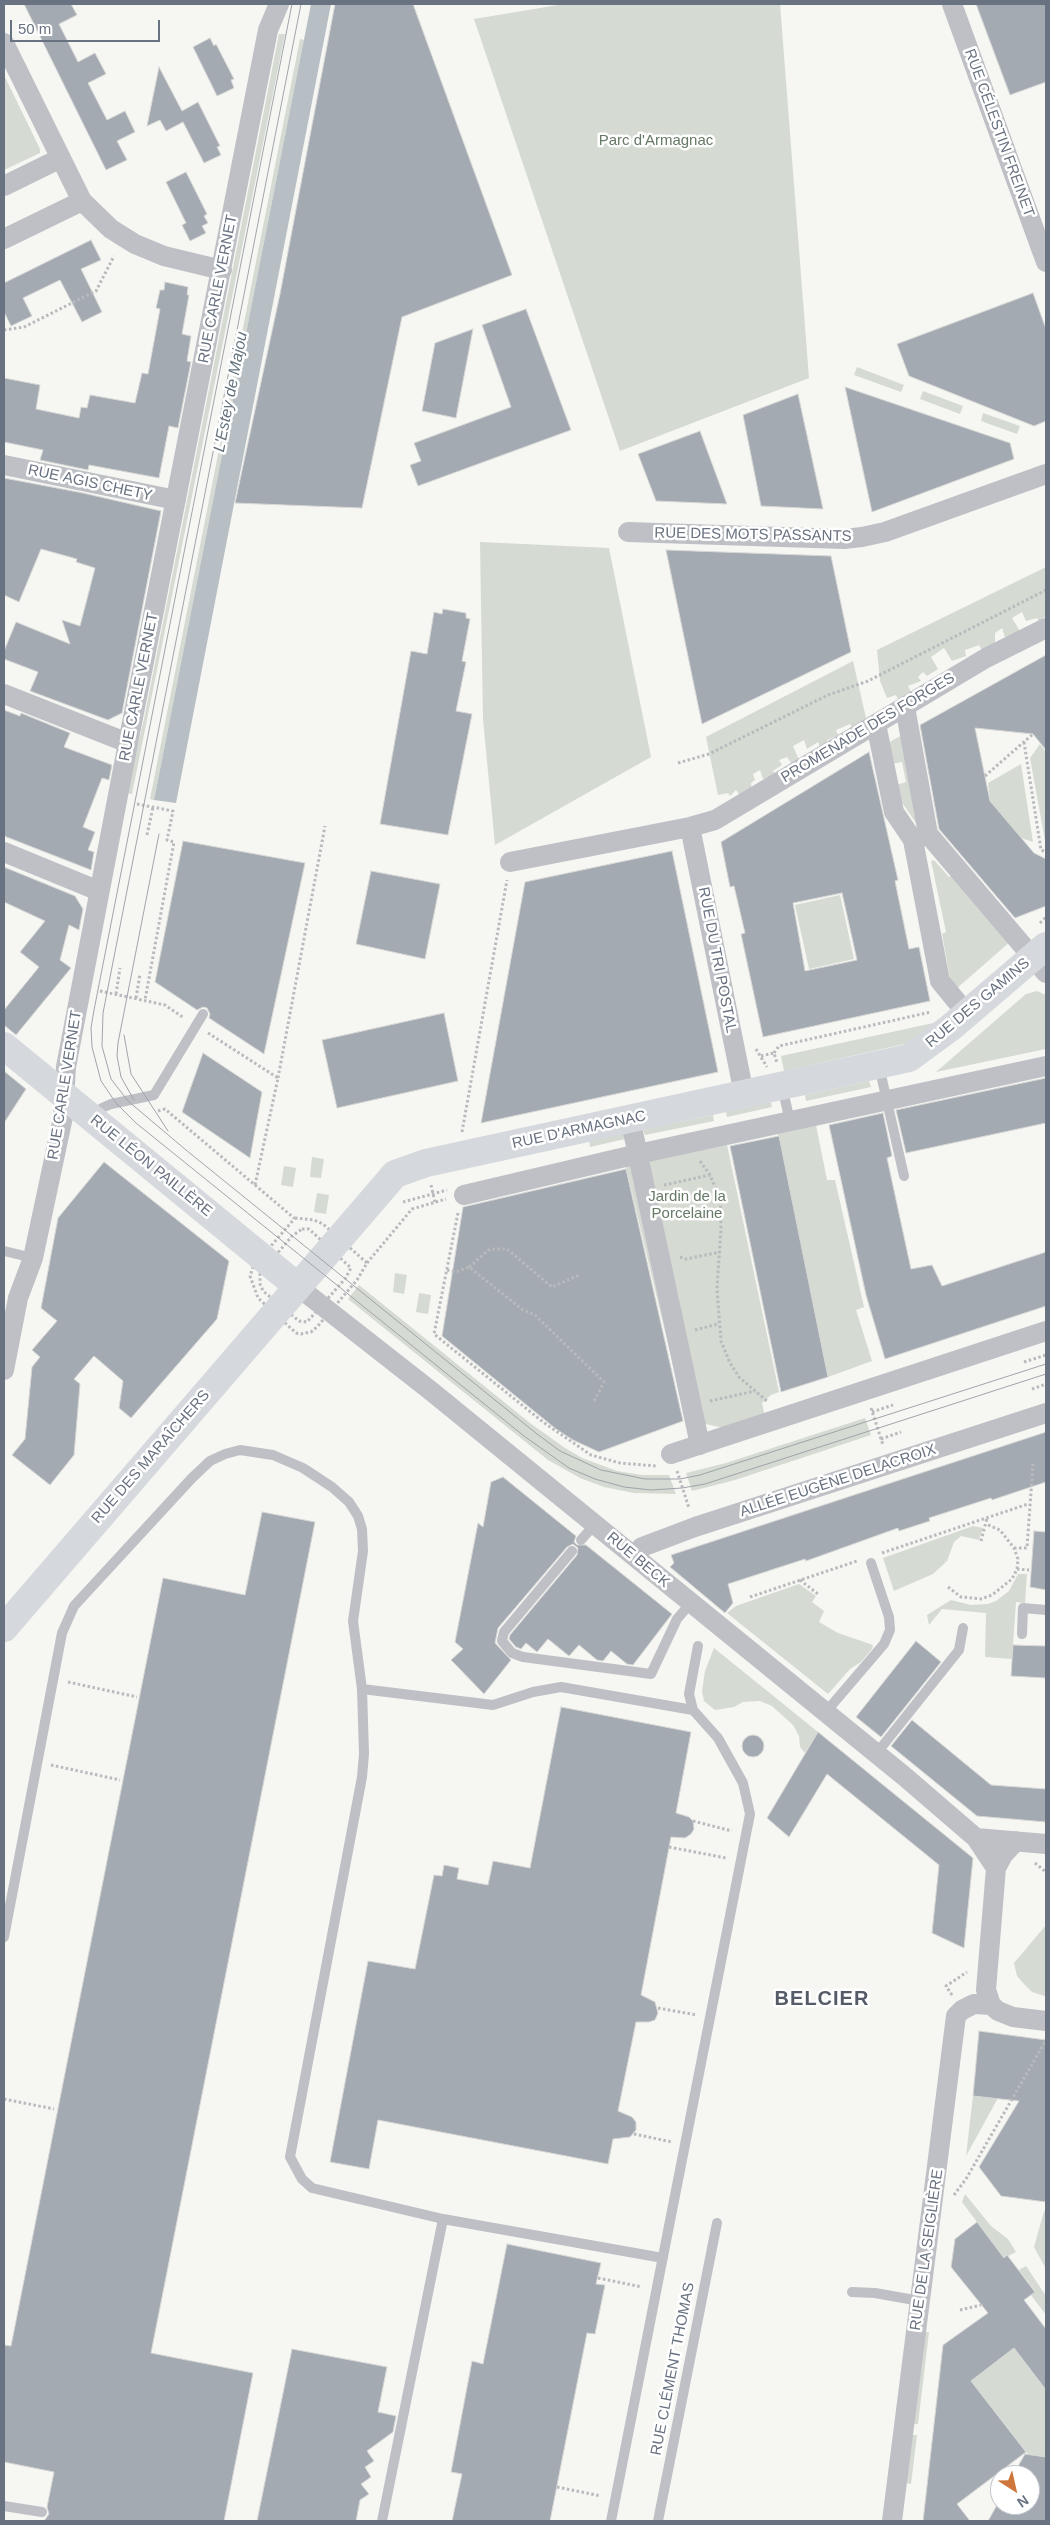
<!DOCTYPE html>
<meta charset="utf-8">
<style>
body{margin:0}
#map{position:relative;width:1050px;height:2525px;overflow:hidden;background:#f6f6f3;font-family:Arial,sans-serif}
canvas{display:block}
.frame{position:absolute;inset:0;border:5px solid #697281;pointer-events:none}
.north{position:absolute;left:990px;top:2465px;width:50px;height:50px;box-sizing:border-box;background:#fff;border:1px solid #c3c7cd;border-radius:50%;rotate:145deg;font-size:14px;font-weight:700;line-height:20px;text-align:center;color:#697281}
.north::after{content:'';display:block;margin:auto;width:18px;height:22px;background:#ce763b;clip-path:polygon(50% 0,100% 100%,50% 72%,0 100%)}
.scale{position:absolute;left:10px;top:20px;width:150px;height:22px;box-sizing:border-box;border:2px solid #697281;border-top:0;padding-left:6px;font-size:15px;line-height:18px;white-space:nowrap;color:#697281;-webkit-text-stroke:4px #fff;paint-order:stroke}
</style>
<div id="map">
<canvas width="1050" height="2525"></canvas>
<div class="frame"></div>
<div class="north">N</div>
<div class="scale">50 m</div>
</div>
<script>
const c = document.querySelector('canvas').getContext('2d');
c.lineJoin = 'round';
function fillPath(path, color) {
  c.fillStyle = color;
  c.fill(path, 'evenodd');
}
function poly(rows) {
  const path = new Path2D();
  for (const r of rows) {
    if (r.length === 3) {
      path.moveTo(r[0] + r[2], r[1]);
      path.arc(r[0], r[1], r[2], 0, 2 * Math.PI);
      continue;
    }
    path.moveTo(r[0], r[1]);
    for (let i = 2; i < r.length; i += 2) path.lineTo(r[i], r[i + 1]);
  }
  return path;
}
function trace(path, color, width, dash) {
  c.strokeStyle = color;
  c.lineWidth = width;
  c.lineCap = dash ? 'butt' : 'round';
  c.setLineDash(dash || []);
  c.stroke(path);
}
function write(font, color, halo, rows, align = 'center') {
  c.font = font + ' Arial,sans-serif';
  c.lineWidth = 5;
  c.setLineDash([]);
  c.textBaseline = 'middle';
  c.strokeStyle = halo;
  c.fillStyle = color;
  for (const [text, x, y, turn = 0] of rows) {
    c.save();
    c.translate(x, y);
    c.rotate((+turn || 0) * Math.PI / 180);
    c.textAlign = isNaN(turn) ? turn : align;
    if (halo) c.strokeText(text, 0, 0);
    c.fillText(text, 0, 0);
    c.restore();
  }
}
fillPath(poly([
 [564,4,780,4,809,378,620,451,474,19],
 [279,34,285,34,132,794,126,793,144,719],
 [300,39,304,40,154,800,150,799],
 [4,75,40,149,40,153,4,170],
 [857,367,904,385,901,392,854,375],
 [923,391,963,406,960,414,920,399],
 [983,413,1020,426,1017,434,981,421],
 [480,542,609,548,651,757,495,845,483,719],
 [1046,567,1046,616,1039,621,1037,618,1026,621,1022,612,1012,618,1021,633,1005,637,1002,628,995,633,995,643,983,652,979,645,965,650,966,656,952,661,944,648,931,657,938,669,927,676,923,672,918,677,921,681,908,686,911,692,898,700,896,695,887,698,880,681,877,650],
 [853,661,866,718,853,729,850,724,836,730,838,735,827,740,828,744,820,747,818,742,807,749,804,740,793,746,799,760,793,766,787,757,779,760,782,765,773,771,775,775,763,779,760,770,753,774,755,780,751,783,752,790,739,794,736,790,730,796,728,793,718,795,706,737],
 [902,735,916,823,899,798,896,785,906,782,902,762,891,764,888,743],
 [1040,744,1046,752,1046,846,1030,758],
 [1021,764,1033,842,1021,838,990,801,988,783],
 [934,860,949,877,953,874,1011,941,956,989,951,984,942,934,946,932,931,861],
 [840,895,854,959,809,969,795,905],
 [1037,991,1046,995,1046,1049,936,1072,1026,994],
 [938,1022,909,1043,784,1071,781,1056],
 [869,1081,871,1087,806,1101,805,1095],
 [771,1102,772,1107,727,1117,726,1112],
 [713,1115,714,1121,645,1135,643,1130],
 [816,1125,827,1180,835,1180,864,1307,856,1310,872,1361,828,1377,778,1134],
 [624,1133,625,1139,590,1147,589,1141],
 [727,1145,779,1392,771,1395,762,1403,765,1417,729,1429,686,1420,625,1163],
 [312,1157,324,1159,321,1178,310,1177],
 [284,1166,296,1168,293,1187,281,1185],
 [317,1193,329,1195,326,1214,314,1212],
 [395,1273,407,1275,404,1294,393,1292],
 [359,1285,530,1423,565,1448,582,1458,617,1471,642,1475,669,1475,676,1494,634,1493,604,1487,580,1478,548,1460,348,1299],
 [419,1293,431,1295,428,1314,416,1312],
 [865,1418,871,1435,735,1480,692,1491,686,1473,726,1463],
 [973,1526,983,1528,979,1540,961,1536,954,1542,947,1561,933,1574,894,1591,883,1558],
 [1018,1574,1027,1574,1025,1603,1016,1602,1012,1659,985,1657,986,1613,942,1609,929,1625,927,1615,951,1600,971,1605,988,1604,996,1601,1009,1591],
 [799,1584,816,1596,812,1602,824,1611,819,1622,838,1633,873,1645,872,1649,861,1662,850,1669,828,1694,727,1613,736,1606],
 [714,1648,818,1732,805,1753,800,1747,799,1736,793,1725,772,1706,760,1701,743,1702,734,1707,715,1710,704,1701,702,1691,705,1671],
 [1046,1925,1046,1996,1045,1996,1032,1992,1024,1984,1017,1976,1014,1963],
 [973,2096,998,2098,966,2156],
 [965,2194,991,2226,1008,2239,1016,2252,1004,2258,962,2202],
 [1044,2211,1046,2211,1046,2269,1034,2247],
 [1026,2266,1046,2296,1046,2315,1031,2295,1035,2291,1019,2270],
 [924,2332,929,2332,918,2424,913,2424],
 [1014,2348,1046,2390,1046,2457,1028,2454,971,2381],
 [912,2435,917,2435,911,2484,906,2483]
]), '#d5dad3');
fillPath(poly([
 [311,4,331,4,176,803,154,800]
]), '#b7bfc5');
const building = poly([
 [24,4,71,4,77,15,59,24,78,62,95,53,106,74,88,83,107,120,125,111,135,132,117,141,127,160,106,170,24,4],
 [335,4,413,4,512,275,402,317,362,508,235,503,280,294,335,4],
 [976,4,1046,4,1046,82,1010,95,976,4],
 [210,38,214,46,216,44,234,79,231,80,234,88,217,96,193,47,210,38],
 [159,67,182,111,198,102,220,146,217,147,221,155,204,163,183,122,166,131,160,120,147,126,159,67],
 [186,172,207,214,204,216,208,223,202,226,206,233,190,241,182,225,186,223,166,182,186,172],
 [91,240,101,260,81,269,102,312,82,322,60,280,23,298,32,316,11,326,4,312,4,283,91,240],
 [165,282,188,287,187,295,189,295,182,334,191,336,187,361,191,362,178,428,169,426,159,478,89,465,88,470,40,460,43,450,4,442,4,378,40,385,36,409,79,418,81,407,87,408,90,395,135,403,142,373,148,374,160,309,156,308,160,290,164,290,165,282],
 [1033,293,1046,329,1046,421,1034,426,909,376,897,344,1033,293],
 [526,309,571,430,418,486,410,465,421,461,414,443,511,407,482,325,526,309],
 [473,329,456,418,422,411,435,343,473,329],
 [845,387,1010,443,1014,459,872,512,845,387],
 [798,394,823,509,761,506,743,415,798,394],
 [700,431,727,504,656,501,638,454,700,431],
 [4,478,83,493,161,511,122,713,108,720,30,691,38,672,4,659,4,651,16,622,70,644,62,620,80,626,95,568,76,562,77,559,41,549,19,602,4,595,4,478],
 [666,550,831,556,851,652,702,724,666,550],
 [443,609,466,613,466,618,470,619,462,661,466,662,456,711,472,714,448,835,380,824,411,651,427,654,434,612,442,614,443,609],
 [1046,655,1046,750,1033,734,975,728,990,801,1034,853,1046,859,1046,906,1015,918,939,829,920,725,1046,655],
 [4,710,20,716,21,713,70,733,64,747,112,765,109,780,102,778,83,827,95,832,88,850,94,852,91,870,4,836,4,710],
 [869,752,898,880,895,881,909,949,919,947,930,1001,763,1037,741,934,745,933,734,886,730,887,721,842,869,752],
 [842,893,857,960,805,971,793,903,842,893],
 [183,841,305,863,264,1054,209,1018,210,1014,207,1008,203,1007,197,1010,155,982,183,841],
 [672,851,718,1072,481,1123,525,882,672,851],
 [4,867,75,896,83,909,79,930,69,925,60,960,71,968,16,1035,4,1025,4,1010,39,967,20,952,45,921,4,902,4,867],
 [371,871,440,884,425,959,356,944,371,871],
 [444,1013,458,1081,337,1108,322,1040,444,1013],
 [203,1053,262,1092,250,1158,182,1112,203,1053],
 [4,1071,26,1089,4,1123,4,1071],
 [1046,1078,1046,1123,906,1153,896,1110,1046,1078],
 [883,1113,892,1156,887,1158,911,1269,932,1265,942,1286,1046,1252,1046,1306,885,1359,866,1295,829,1125,883,1113],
 [779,1136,828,1377,781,1392,730,1146,779,1136],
 [104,1162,229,1261,217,1319,131,1418,119,1408,123,1381,94,1356,74,1379,80,1384,74,1455,50,1485,12,1455,25,1439,32,1367,40,1357,32,1350,57,1321,41,1308,58,1218,104,1162],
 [626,1169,683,1421,599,1452,573,1440,556,1429,442,1336,463,1207,626,1169],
 [1046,1432,1046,1482,992,1500,991,1498,929,1518,930,1521,899,1531,898,1528,806,1561,805,1559,728,1584,733,1603,725,1613,670,1567,674,1563,671,1555,1046,1432],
 [503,1477,576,1536,574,1542,577,1545,586,1545,672,1614,633,1665,627,1664,611,1651,603,1661,597,1660,579,1645,569,1656,548,1639,537,1652,526,1643,521,1649,516,1647,509,1639,510,1635,577,1555,578,1548,573,1544,567,1547,498,1628,495,1643,511,1660,484,1694,451,1660,463,1649,455,1642,478,1523,483,1527,491,1482,503,1477],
 [262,1512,315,1522,151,2353,253,2373,224,2521,44,2521,49,2514,47,2507,54,2472,4,2462,4,2345,11,2346,163,1578,245,1595,262,1512],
 [1034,1531,1046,1532,1046,1590,1030,1587,1034,1531],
 [916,1641,941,1662,881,1737,856,1717,916,1641],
 [1013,1645,1046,1646,1046,1678,1011,1676,1013,1645],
 [561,1707,691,1732,676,1813,689,1817,693,1821,694,1829,691,1834,685,1838,671,1837,641,1995,655,2002,658,2013,655,2020,649,2022,636,2022,618,2111,632,2117,636,2122,636,2130,630,2137,613,2139,608,2164,378,2120,369,2169,330,2162,368,1961,415,1969,434,1875,442,1876,444,1865,459,1868,457,1879,488,1885,493,1861,530,1868,561,1707],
 [912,1720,991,1785,1046,1789,1046,1822,977,1816,891,1746,912,1720],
 [818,1732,973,1858,964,1948,932,1933,939,1865,827,1774,789,1837,767,1818,818,1732],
 [753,1746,11],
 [979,2031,1046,2040,1046,2202,1001,2196,979,2167,1019,2101,973,2096,979,2031],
 [977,2222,1004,2258,1007,2255,1035,2292,1024,2300,1046,2329,1046,2390,1014,2348,971,2381,1026,2452,957,2504,970,2521,923,2521,943,2345,988,2313,951,2267,955,2239,977,2222],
 [507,2244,601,2263,596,2284,605,2285,595,2334,587,2333,550,2521,452,2521,462,2474,451,2472,472,2361,483,2364,507,2244],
 [292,2349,387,2367,378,2412,396,2416,393,2432,367,2451,374,2461,365,2467,371,2477,361,2484,369,2494,360,2500,356,2521,257,2521,292,2349],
 [1025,2454,1046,2457,1046,2521,988,2521,997,2505,1030,2505,1030,2475,1013,2475,1025,2454]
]);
fillPath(building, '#a4aab1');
trace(building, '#d7d8d6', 1);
trace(poly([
 [4,330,24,327,96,291,114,256],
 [1024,742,1041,850,1046,852],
 [678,763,709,754,828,695,868,681,1046,590],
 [985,776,1033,734],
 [137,804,173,811,167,840,174,842,145,1000],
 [147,835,153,807],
 [1040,923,1046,917],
 [100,991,165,1005,184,1018],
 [116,994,120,968],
 [136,998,140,974],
 [208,1033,278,1078,255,1185],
 [756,1049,767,1067],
 [774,1053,779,1046,931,1012],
 [761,1056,774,1053,777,1063],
 [278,1078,325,826],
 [158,1111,165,1109,294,1218],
 [462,1132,507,880],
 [700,1161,710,1175,720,1199,721,1228,717,1289,721,1341,730,1363,739,1377,768,1402],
 [431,1185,435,1202],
 [664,1185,710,1175],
 [403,1202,447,1190],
 [458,1213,434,1334,543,1422,591,1455,620,1463,656,1466],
 [295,1218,314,1220,323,1224,367,1263,357,1280,317,1327,311,1332,301,1334,296,1333,258,1298,250,1276,253,1267,295,1218],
 [302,1229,309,1229,351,1268,345,1279,307,1322,299,1321,263,1291,260,1284,260,1274,292,1236,302,1229],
 [680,1257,686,1259,720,1252],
 [367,1263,412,1209,446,1199],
 [469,1267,490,1249,507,1249,552,1287,579,1275],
 [447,1270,456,1272,469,1267,523,1310,535,1315,604,1382,593,1403],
 [695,1330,718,1324],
 [1024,1362,1046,1355],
 [1032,1389,1046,1384],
 [710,1401,755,1391],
 [871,1408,883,1445],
 [872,1412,893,1405],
 [881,1439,901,1432],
 [677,1471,689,1508],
 [981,1541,987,1518],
 [1014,1548,1027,1548,1033,1464],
 [882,1553,1028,1504],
 [1017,1569,1029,1570],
 [800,1580,818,1594],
 [948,1587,961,1597,981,1599,992,1595,1012,1579,1017,1569,1018,1559,1014,1548,1000,1530,986,1524],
 [750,1597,857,1561],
 [68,1682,137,1697],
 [51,1765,120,1780],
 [693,1821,732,1831],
 [669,1847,726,1858],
 [1035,1863,1046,1872],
 [952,1995,946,1986,967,1972],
 [658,2008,697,2015],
 [4,2099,54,2109],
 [634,2134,672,2142],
 [954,2195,966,2179,1046,2040],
 [598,2278,642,2287],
 [960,2310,981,2305],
 [557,2487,601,2496]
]), '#b8babd', 3, [2.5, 2.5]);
trace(poly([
 [879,1066,904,1176],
 [782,1087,791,1125],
 [93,1118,102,1108,111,1104,154,1095,203,1014],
 [4,1251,33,1258],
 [581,1540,595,1524],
 [572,1551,504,1632,502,1641,512,1653,523,1657,651,1674,677,1619,690,1604],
 [1022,1634,1023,1608,1046,1610],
 [362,1689,493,1705,533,1692,561,1687,693,1710],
 [825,1713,884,1644,890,1630,889,1617,871,1563],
 [876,1754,959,1650,963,1628],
 [4,1937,62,1633,74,1606,192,1478,210,1461,225,1454,240,1450,273,1455,303,1468,332,1487,349,1502,358,1516,362,1529,363,1551,353,1621,362,1689,364,1754,362,1777,290,2157,302,2179,312,2188,443,2219,382,2521],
 [443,2219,663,2258],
 [852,2292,875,2293,920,2301],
 [4,2506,42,2512],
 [611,2521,750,1814,743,1783,718,1738,693,1710,689,1694,698,1646],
 [658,2521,717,2223]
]), '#bec0c5', 10);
trace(poly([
 [952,4,1046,262],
 [4,43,82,201,111,229,135,244,164,256,222,270],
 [4,186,61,158],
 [4,239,82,201],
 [4,465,176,500],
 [628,532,844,539,862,537,885,532,1046,474],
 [4,694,128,743],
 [905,707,928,834,1046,973],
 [876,724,894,812,913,840],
 [690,827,744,1094],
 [928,834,913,840,940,981,967,1014],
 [4,852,99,891],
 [510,862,690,827,715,820,986,658,1046,628],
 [630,1118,700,1445],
 [464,1195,638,1154,1046,1066],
 [297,1286,431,1391,904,1776,976,1838,996,1868],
 [4,1370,18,1298,33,1258,63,1117,66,1067,128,743,268,30,279,4],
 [671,1454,1046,1331],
 [634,1556,642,1547,695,1527,1046,1413],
 [976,1838,1046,1844],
 [1016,1841,1003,1855,996,1868,986,1990,991,2005,998,2011,1013,2017,1046,2021],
 [892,2521,956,2016,962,2010,974,2004,991,2005]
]), '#bec0c5', 20);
trace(poly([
 [4,1046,297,1286],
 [4,1628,395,1174,426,1163,909,1058,950,1028,1046,946]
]), '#d5d8dc', 28);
trace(poly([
 [292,4,94,1010,91,1028,92,1047,101,1081,116,1103,136,1123,524,1436,569,1468,595,1479,624,1487,651,1490,682,1488,705,1484,1046,1374],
 [301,4,103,1013,102,1046,111,1079,128,1101,186,1150,537,1434,560,1451,601,1470,645,1479,680,1479,700,1475,1046,1364],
 [124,1035,131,1074,168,1131],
 [134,1100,121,1077,117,1056,118,1043,159,834]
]), '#a0a4aa', 1);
write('15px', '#697281', '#fff', [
 ["RUE CÉLESTIN FREINET",999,133,70],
 ["RUE CARLE VERNET",218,289,-79],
 ["RUE AGIS CHETY",90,483,12],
 ["RUE DES MOTS PASSANTS",753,535,1],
 ["RUE CARLE VERNET",139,687,-79],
 ["PROMENADE DES FORGES",868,728,-31],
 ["RUE DU TRI POSTAL",717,960,79],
 ["RUE DES GAMINS",978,1003,-40],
 ["RUE CARLE VERNET",65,1085,-81],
 ["RUE D'ARMAGNAC",579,1130,-12],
 ["RUE LÉON PAILLÈRE",151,1166,39],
 ["RUE DES MARAÎCHERS",151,1457,-49],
 ["ALLÉE EUGÈNE DELACROIX",838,1481,-18],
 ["RUE BECK",638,1560,40],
 ["RUE DE LA SEIGLIÈRE",927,2250,-82],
 ["RUE CLÉMENT THOMAS",673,2369,-79]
]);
write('15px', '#677967', '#fff', [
 ["Parc d'Armagnac",656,141],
 ["Jardin de la",687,1197],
 ["Porcelaine",687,1214]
]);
write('italic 16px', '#64737d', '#fff', [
 ["L'Estey de Majou",231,392,-79]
]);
c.letterSpacing = '1px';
write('bold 20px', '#565c67', '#fff', [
 ["BELCIER",822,1999]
]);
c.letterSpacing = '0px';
</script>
